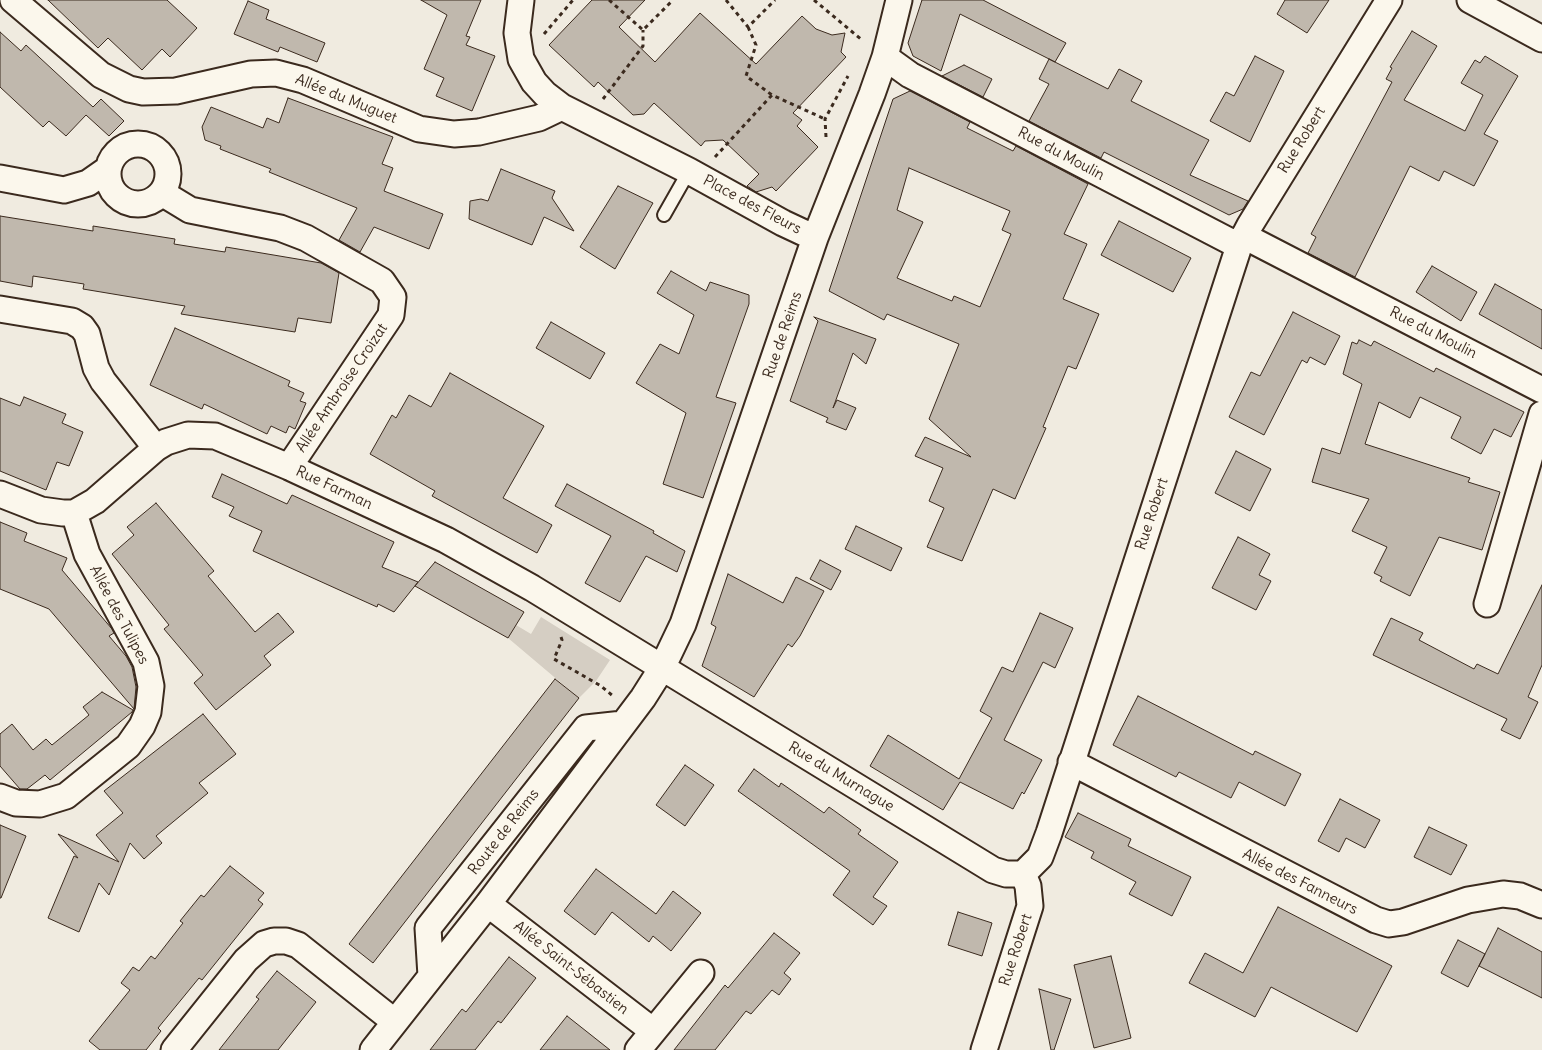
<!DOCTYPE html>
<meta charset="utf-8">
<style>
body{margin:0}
canvas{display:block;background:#f0ebe0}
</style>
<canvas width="1542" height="1050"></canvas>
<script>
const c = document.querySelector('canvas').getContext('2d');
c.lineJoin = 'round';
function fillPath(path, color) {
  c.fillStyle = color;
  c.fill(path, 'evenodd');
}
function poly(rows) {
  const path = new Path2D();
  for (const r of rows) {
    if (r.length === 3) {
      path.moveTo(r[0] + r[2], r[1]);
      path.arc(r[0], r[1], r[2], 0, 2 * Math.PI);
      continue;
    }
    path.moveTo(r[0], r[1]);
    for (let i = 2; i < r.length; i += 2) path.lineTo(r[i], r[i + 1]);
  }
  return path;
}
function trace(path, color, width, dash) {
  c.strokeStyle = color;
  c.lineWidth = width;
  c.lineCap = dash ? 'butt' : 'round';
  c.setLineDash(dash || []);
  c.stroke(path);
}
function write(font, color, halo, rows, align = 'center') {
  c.font = font + ' Delius,sans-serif';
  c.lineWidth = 4;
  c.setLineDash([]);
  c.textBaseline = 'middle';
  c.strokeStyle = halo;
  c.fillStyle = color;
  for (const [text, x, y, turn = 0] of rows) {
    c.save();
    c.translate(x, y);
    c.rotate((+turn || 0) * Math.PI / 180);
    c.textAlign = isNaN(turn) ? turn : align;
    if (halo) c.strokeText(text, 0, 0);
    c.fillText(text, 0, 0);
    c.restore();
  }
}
fillPath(poly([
 [541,617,610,660,596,681,579,698,508,638,516,625,531,634]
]), '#d5cec3');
const building = poly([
 [48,0,167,0,197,28,170,57,162,49,142,70,108,38,98,48,48,0],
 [421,0,481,0,466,36,470,37,466,45,495,56,472,111,436,96,444,78,424,69,447,15,421,0],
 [592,0,645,0,619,27,655,62,700,13,756,64,802,16,816,29,832,35,845,33,841,52,846,57,793,113,802,120,797,126,818,147,776,191,772,187,756,192,747,186,759,174,723,140,705,141,701,146,654,103,644,114,633,115,598,82,594,87,549,45,592,0],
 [922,0,983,0,1066,43,1055,62,960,14,941,71,913,56,908,43,922,0],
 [1285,0,1329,0,1307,33,1277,14,1285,0],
 [248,1,269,10,266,19,325,43,317,62,280,47,278,52,234,34,248,1],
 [1412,31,1437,46,1404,100,1465,131,1483,95,1461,83,1475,60,1480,63,1485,56,1518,76,1484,134,1498,141,1474,186,1444,171,1439,181,1410,166,1355,277,1308,253,1316,237,1311,234,1392,82,1386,79,1392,68,1390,67,1412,31],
 [0,32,21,51,26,45,93,107,101,99,124,121,109,136,86,115,66,136,49,121,43,127,0,87,0,32],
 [1255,56,1284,71,1250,142,1210,121,1226,92,1234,96,1255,56],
 [1049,59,1108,89,1119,69,1142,81,1131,101,1209,140,1190,175,1248,201,1243,209,1229,215,1104,152,1101,158,1029,121,1049,84,1039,79,1049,59],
 [964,65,992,79,983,97,942,76,964,65],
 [910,91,970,122,967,128,1013,151,1016,146,1088,184,1064,234,1087,244,1063,299,1099,314,1076,369,1068,366,1043,427,1046,428,1015,499,993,489,962,561,927,547,944,508,929,501,943,468,915,456,925,437,971,457,929,419,959,344,887,314,884,320,829,291,893,99,910,91],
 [909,168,1010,211,1002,230,1011,234,980,307,954,296,952,301,897,278,923,222,897,210,909,168],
 [288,98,393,137,382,164,393,168,384,191,443,214,429,249,374,227,360,252,339,240,357,208,269,172,271,169,220,149,221,146,205,140,202,127,211,107,263,128,267,118,279,123,288,98],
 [501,169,555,191,552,198,574,231,544,217,532,245,469,219,470,201,481,199,488,201,501,169],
 [618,186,653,203,615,269,580,247,618,186],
 [0,216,93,231,93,226,175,239,174,244,199,248,225,252,226,247,321,263,339,273,331,323,298,318,295,332,181,314,185,306,83,289,84,284,33,276,32,287,0,281,0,216],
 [1119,221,1191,258,1173,292,1101,255,1119,221],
 [1432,266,1477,292,1461,321,1416,292,1432,266],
 [671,271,706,291,710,282,749,295,749,304,716,397,736,403,703,498,663,484,686,413,636,383,660,344,679,354,694,315,657,293,671,271],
 [1495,284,1542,310,1542,349,1479,314,1495,284],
 [1293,312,1340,336,1325,365,1310,357,1307,363,1302,360,1264,435,1229,417,1251,372,1260,376,1293,312],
 [814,317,876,339,866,364,853,353,833,408,837,400,856,408,846,430,826,422,828,418,790,401,818,321,814,317],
 [551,322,605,353,590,379,536,348,551,322],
 [175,328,290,381,288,386,304,393,300,401,306,403,295,429,289,426,286,433,271,426,267,434,204,404,202,409,150,385,175,328],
 [1359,340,1371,346,1374,341,1434,372,1436,368,1524,412,1511,437,1494,429,1481,454,1451,438,1461,417,1420,397,1410,418,1379,402,1365,444,1470,478,1468,482,1500,492,1482,550,1439,537,1410,596,1380,581,1382,577,1374,573,1387,547,1352,531,1369,499,1312,482,1322,448,1340,454,1362,384,1343,374,1352,342,1357,344,1359,340],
 [450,373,544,426,503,498,552,525,537,553,432,496,435,491,370,454,392,415,396,418,409,395,431,407,450,373],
 [24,397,66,414,62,423,83,432,69,466,57,462,46,490,0,471,0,398,20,406,24,397],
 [1236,451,1271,469,1250,511,1215,493,1236,451],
 [222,474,287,504,292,495,394,542,382,567,418,582,394,612,378,604,377,607,253,551,262,531,229,516,234,507,212,497,222,474],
 [567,484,654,531,653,533,685,551,677,572,646,556,620,602,585,583,611,536,555,506,567,484],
 [156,503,214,571,208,576,255,632,278,613,294,632,264,656,271,665,216,710,194,683,203,675,164,629,169,625,112,554,134,535,127,527,156,503],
 [0,522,27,533,24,541,67,558,62,570,112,629,114,633,109,636,126,656,132,667,136,687,134,709,49,609,0,589,0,522],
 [856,526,902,548,891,571,845,549,856,526],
 [1238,537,1270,554,1259,575,1271,581,1256,610,1212,588,1238,537],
 [820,560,841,571,831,590,810,579,820,560],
 [435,562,524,612,508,638,415,586,435,562],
 [728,574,783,603,796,577,824,591,800,636,792,647,788,644,754,697,702,666,716,627,711,624,728,574],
 [1542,585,1542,665,1528,697,1538,702,1520,739,1501,730,1507,719,1373,655,1391,618,1423,633,1419,640,1474,669,1477,664,1498,674,1542,585],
 [1040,613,1073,628,1055,668,1043,662,1004,740,1042,760,1024,794,1022,792,1013,809,960,782,943,810,870,766,888,735,959,779,992,718,980,711,1002,667,1013,672,1040,613],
 [555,679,579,698,373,963,349,944,555,679],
 [102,692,133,710,132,712,50,780,45,775,27,789,20,789,0,766,0,734,12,724,33,750,46,739,52,745,89,715,83,707,102,692],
 [1138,696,1253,755,1255,751,1301,774,1285,806,1239,782,1231,798,1179,772,1176,777,1113,745,1138,696],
 [203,714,236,754,199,783,208,793,156,836,162,843,144,859,130,843,109,895,99,883,79,932,48,918,74,856,78,858,58,834,119,862,96,835,123,813,104,791,203,714],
 [685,765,714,785,685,826,656,805,685,765],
 [754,769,779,787,781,783,824,813,829,807,861,830,858,834,898,862,873,897,887,906,873,925,833,895,850,871,738,791,754,769],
 [1340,799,1380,820,1365,848,1346,838,1339,852,1318,841,1340,799],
 [1078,813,1131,839,1128,846,1191,877,1172,916,1129,894,1136,882,1091,858,1094,852,1065,837,1078,813],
 [0,825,26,836,1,898,0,898,0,825],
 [1429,827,1467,845,1451,875,1414,857,1429,827],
 [230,866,264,893,258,900,263,904,202,980,199,978,158,1028,161,1031,146,1050,100,1050,89,1041,130,990,121,983,133,967,139,971,151,956,155,959,183,923,180,921,201,895,204,897,230,866],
 [596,869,656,914,673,891,701,913,671,951,653,936,649,942,612,912,595,935,564,911,596,869],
 [1278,907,1392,966,1357,1032,1271,987,1255,1017,1189,983,1205,953,1243,973,1278,907],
 [958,912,992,923,982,956,948,945,958,912],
 [1498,928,1542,952,1542,998,1479,966,1498,928],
 [774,933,800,953,784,973,791,979,779,995,772,990,751,1014,746,1011,715,1050,674,1050,725,985,728,988,774,933],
 [1458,940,1485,954,1468,987,1441,973,1458,940],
 [1111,956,1131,1038,1094,1048,1074,965,1111,956],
 [509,957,536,978,501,1023,498,1021,475,1050,430,1050,462,1009,466,1012,509,957],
 [277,971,316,1002,278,1050,219,1050,259,999,256,997,277,971],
 [1039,989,1071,999,1054,1050,1051,1050,1039,989],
 [567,1016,586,1031,610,1050,540,1050,567,1016]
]);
fillPath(building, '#c0b8ad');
trace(building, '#3b2a1e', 1);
const lane = poly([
 [664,215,689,171]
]);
const street = poly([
 [13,0,101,75,129,89,143,92,176,91,251,74,276,73,303,80,419,129,454,134,479,132,539,118,562,107],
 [521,0,517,33,521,59,534,82,545,94,562,107,689,171,783,223,815,238],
 [1470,0,1542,39],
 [885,57,910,75,1239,246],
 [138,174,30],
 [0,178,64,190,88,183,108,169],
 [162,193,190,210,280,228,306,238,382,281,393,297,391,315,289,467],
 [1244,236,1542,390],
 [0,309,72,321,82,327,87,334,96,368,103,381,156,448],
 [0,494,41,510,63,513,74,513,95,501,156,448,166,442,188,435,215,436,289,467,446,540,532,588,993,870,1006,874,1023,874],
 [1487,604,1542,414],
 [1071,762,1376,920,1389,924,1403,922,1468,900,1503,894,1520,896,1542,905],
 [0,797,16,803,40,804,66,796,128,746,142,726,148,712,151,686,146,662,87,554,74,513],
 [488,904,653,1031],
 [431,976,428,928,586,728,623,724],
 [174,1050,246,960,264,944,274,941,286,941,298,945,395,1022],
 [373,1050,488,904,643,698,662,668,683,624,815,238,872,94,885,57,899,0],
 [638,1050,701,973],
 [984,1050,1030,906,1028,886,1023,874,1040,857,1049,833,1239,246,1250,225,1389,0]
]);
trace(lane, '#3b2a1e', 16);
trace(street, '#3b2a1e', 29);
trace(poly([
 [609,0,643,30,673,0],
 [726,0,748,27,775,0],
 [814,0,862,40],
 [748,27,756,45,746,76,772,95],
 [544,34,573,0],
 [603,99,643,46,643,30],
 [826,137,825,119,848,76],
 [715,157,772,95,825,119],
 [561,637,562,640,554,659,601,686,613,696]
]), '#3b2a1e', 3, [4, 4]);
trace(lane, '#fbf7ec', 12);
trace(street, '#fbf7ec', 25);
write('15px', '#3b2a1e', '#fbf7ec', [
 ["Allée du Muguet",346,99,22],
 ["Rue Robert",1302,140,-58],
 ["Rue du Moulin",1061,154,28],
 ["Place des Fleurs",752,205,28],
 ["Rue du Moulin",1433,333,27],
 ["Rue de Reims",783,335,-71],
 ["Allée Ambroise Croizat",342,388,-56],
 ["Rue Farman",334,488,25],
 ["Rue Robert",1152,514,-72],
 ["Allée des Tulipes",119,615,62],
 ["Rue du Murnague",841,777,31],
 ["Route de Reims",504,832,-52],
 ["Allée des Fanneurs",1300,882,27],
 ["Rue Robert",1016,950,-72],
 ["Allée Saint-Sébastien",571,968,38]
]);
</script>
